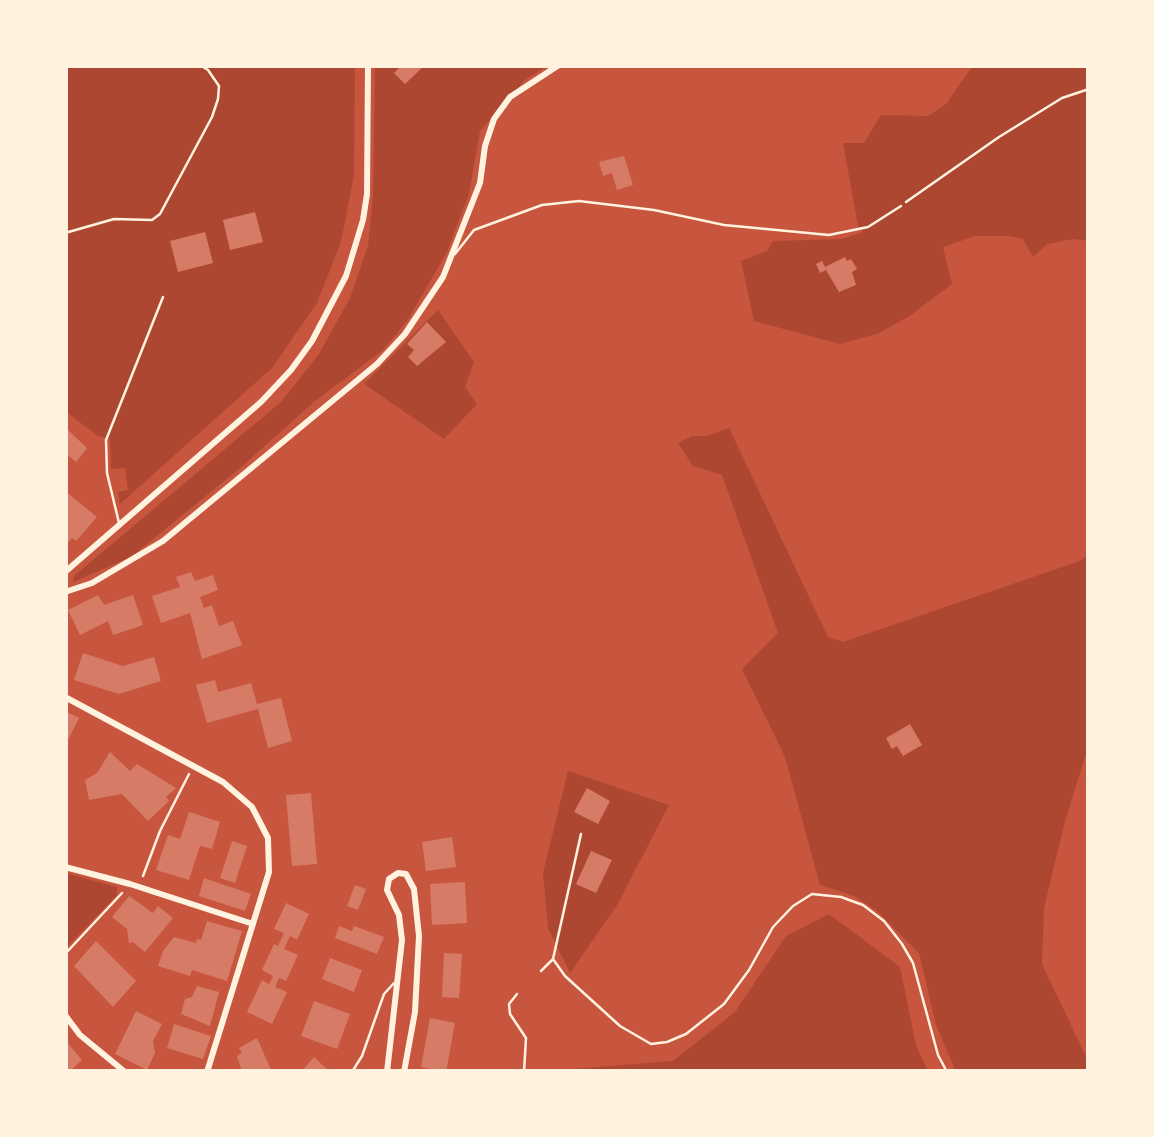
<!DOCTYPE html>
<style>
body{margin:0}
#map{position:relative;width:1154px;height:1137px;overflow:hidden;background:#c8553d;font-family:"Titillium Web",sans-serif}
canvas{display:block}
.frame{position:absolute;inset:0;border:68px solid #fff3e0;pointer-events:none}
</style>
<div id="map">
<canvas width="1154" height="1137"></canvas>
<div class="frame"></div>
</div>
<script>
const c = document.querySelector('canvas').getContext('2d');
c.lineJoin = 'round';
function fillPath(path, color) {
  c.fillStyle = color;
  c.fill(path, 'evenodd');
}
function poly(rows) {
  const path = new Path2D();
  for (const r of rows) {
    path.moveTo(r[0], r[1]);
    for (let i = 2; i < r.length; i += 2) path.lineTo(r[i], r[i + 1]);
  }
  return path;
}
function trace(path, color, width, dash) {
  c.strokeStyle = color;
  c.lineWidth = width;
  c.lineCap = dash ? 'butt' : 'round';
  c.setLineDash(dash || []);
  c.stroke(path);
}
fillPath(poly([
 [65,65,355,65,354,175,341,242,317,303,272,368,120,504,118,492,128,490,125,468,111,469,110,439,98,436,65,411],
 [375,65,549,65,525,80,480,131,469,194,447,252,407,321,382,351,315,401,240,468,131,557,73,582,74,576,281,402,319,354,350,298,368,246,373,197],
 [973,65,1089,65,1089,241,1073,239,1047,244,1033,257,1023,239,1008,236,975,236,943,247,952,284,908,317,877,334,840,344,754,321,741,261,767,251,773,241,842,239,863,232,858,226,843,143,864,143,881,115,928,116,946,104],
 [438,310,474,362,465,387,477,404,444,439,364,384],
 [729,428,828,637,843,642,1077,562,1089,555,1089,744,1065,821,1044,908,1042,964,1089,1063,1089,1072,956,1072,936,1025,919,953,877,911,854,896,820,885,785,757,742,669,778,633,722,475,693,466,678,443,692,436,707,436],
 [568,771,669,805,616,907,570,973,548,928,543,873],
 [65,873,117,887,117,895,65,949],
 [829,914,900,967,916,1045,928,1072,534,1072,673,1061,735,1012,786,936]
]), '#ae4732');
fillPath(poly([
 [402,65,425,65,405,84,394,73],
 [624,156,633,185,617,190,612,173,603,176,599,162],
 [255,212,263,242,230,250,223,220],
 [205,232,213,263,178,272,170,241],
 [845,257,847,261,851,259,857,269,852,272,856,285,839,292,826,270,820,273,816,264,822,261,825,267],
 [427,322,446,342,417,366,408,357,414,350,407,344],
 [67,429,87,448,76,462,65,453],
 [65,491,97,517,76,541,72,538,65,546],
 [191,572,195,581,213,575,218,590,200,597,204,608,212,605,219,626,233,621,242,645,202,659,190,613,161,623,152,596,180,587,176,577],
 [98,595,104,605,133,595,143,625,113,635,108,621,80,635,68,610],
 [83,653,123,666,154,657,161,681,119,694,74,680],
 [215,680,218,692,251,683,257,704,281,698,292,741,268,748,258,709,207,723,196,685],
 [65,711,79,718,65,746],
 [910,724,922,745,903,756,897,746,892,749,886,738],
 [110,752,130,771,137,764,176,788,166,797,169,801,148,821,122,794,89,800,85,780,97,773],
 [587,788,610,801,598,824,574,812],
 [311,793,317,864,292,866,286,795],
 [189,812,220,822,212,849,200,846,189,880,156,870,168,835,180,839],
 [452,837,456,867,426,871,422,842],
 [232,841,247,846,235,883,220,878],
 [591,851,612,860,596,893,576,884],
 [204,878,251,894,245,911,199,896],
 [465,882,467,923,432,925,430,884],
 [355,885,366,889,358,910,347,906],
 [129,896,153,913,158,906,173,918,145,952,133,942,129,943,127,929,112,917],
 [286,903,309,914,297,940,290,936,284,949,298,955,286,981,279,978,275,987,287,992,272,1024,247,1012,262,980,269,984,273,976,262,970,274,944,278,946,284,933,274,929],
 [207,921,242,931,227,981,192,970,190,976,158,966,163,951,174,937,196,943,197,939,201,940],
 [339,926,352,931,354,926,384,937,377,954,335,938],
 [96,941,136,981,113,1007,74,966],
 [444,953,462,954,459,998,442,997],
 [330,958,362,970,354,992,322,979],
 [197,986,219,992,210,1026,181,1014,185,999,192,997],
 [314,1001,350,1014,337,1049,301,1036],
 [136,1011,162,1024,153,1041,155,1053,147,1070,115,1054],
 [430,1018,455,1023,446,1072,421,1067],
 [174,1024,211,1036,203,1059,167,1048],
 [257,1038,272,1072,237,1072,241,1068,237,1056,242,1053,239,1048],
 [65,1040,82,1060,71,1070,73,1072,65,1072],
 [314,1057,330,1072,301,1072]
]), '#d67c66');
trace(poly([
 [906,202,999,137,1062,98,1089,89],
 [65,233,114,219,152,220,160,214,212,117,218,99,219,86,208,70,200,65],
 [143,876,160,831,189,774],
 [65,954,122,893],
 [553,959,565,976,620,1026,651,1044,667,1042,686,1034,724,1004,749,970,773,927,793,906,812,894,841,897,863,905,884,921,902,944,913,963,938,1055,947,1072],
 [541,971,553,959,581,834]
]), '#fff3e0', 2.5);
trace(poly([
 [455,254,474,230,542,205,579,201,654,210,724,225,829,235,868,227,901,206],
 [119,523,107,473,106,440,163,297],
 [517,994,509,1004,510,1014,526,1038,524,1072],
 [352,1072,362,1056,384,994,394,983]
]), '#fff3e0', 2.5);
trace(poly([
 [65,572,261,402,291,370,312,341,346,276,363,220,367,194,368,65],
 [65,592,92,583,163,541,377,364,405,334,443,277,480,183,485,146,494,119,510,97,559,65],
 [65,697,223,782,252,807,268,838,269,872,207,1072],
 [65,867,130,884,253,924],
 [65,1015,80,1035,125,1072],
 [387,1072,402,940,399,915,387,890,389,879,398,873,406,874,414,889,419,936,415,1012,404,1072]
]), '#fff3e0', 6);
</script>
